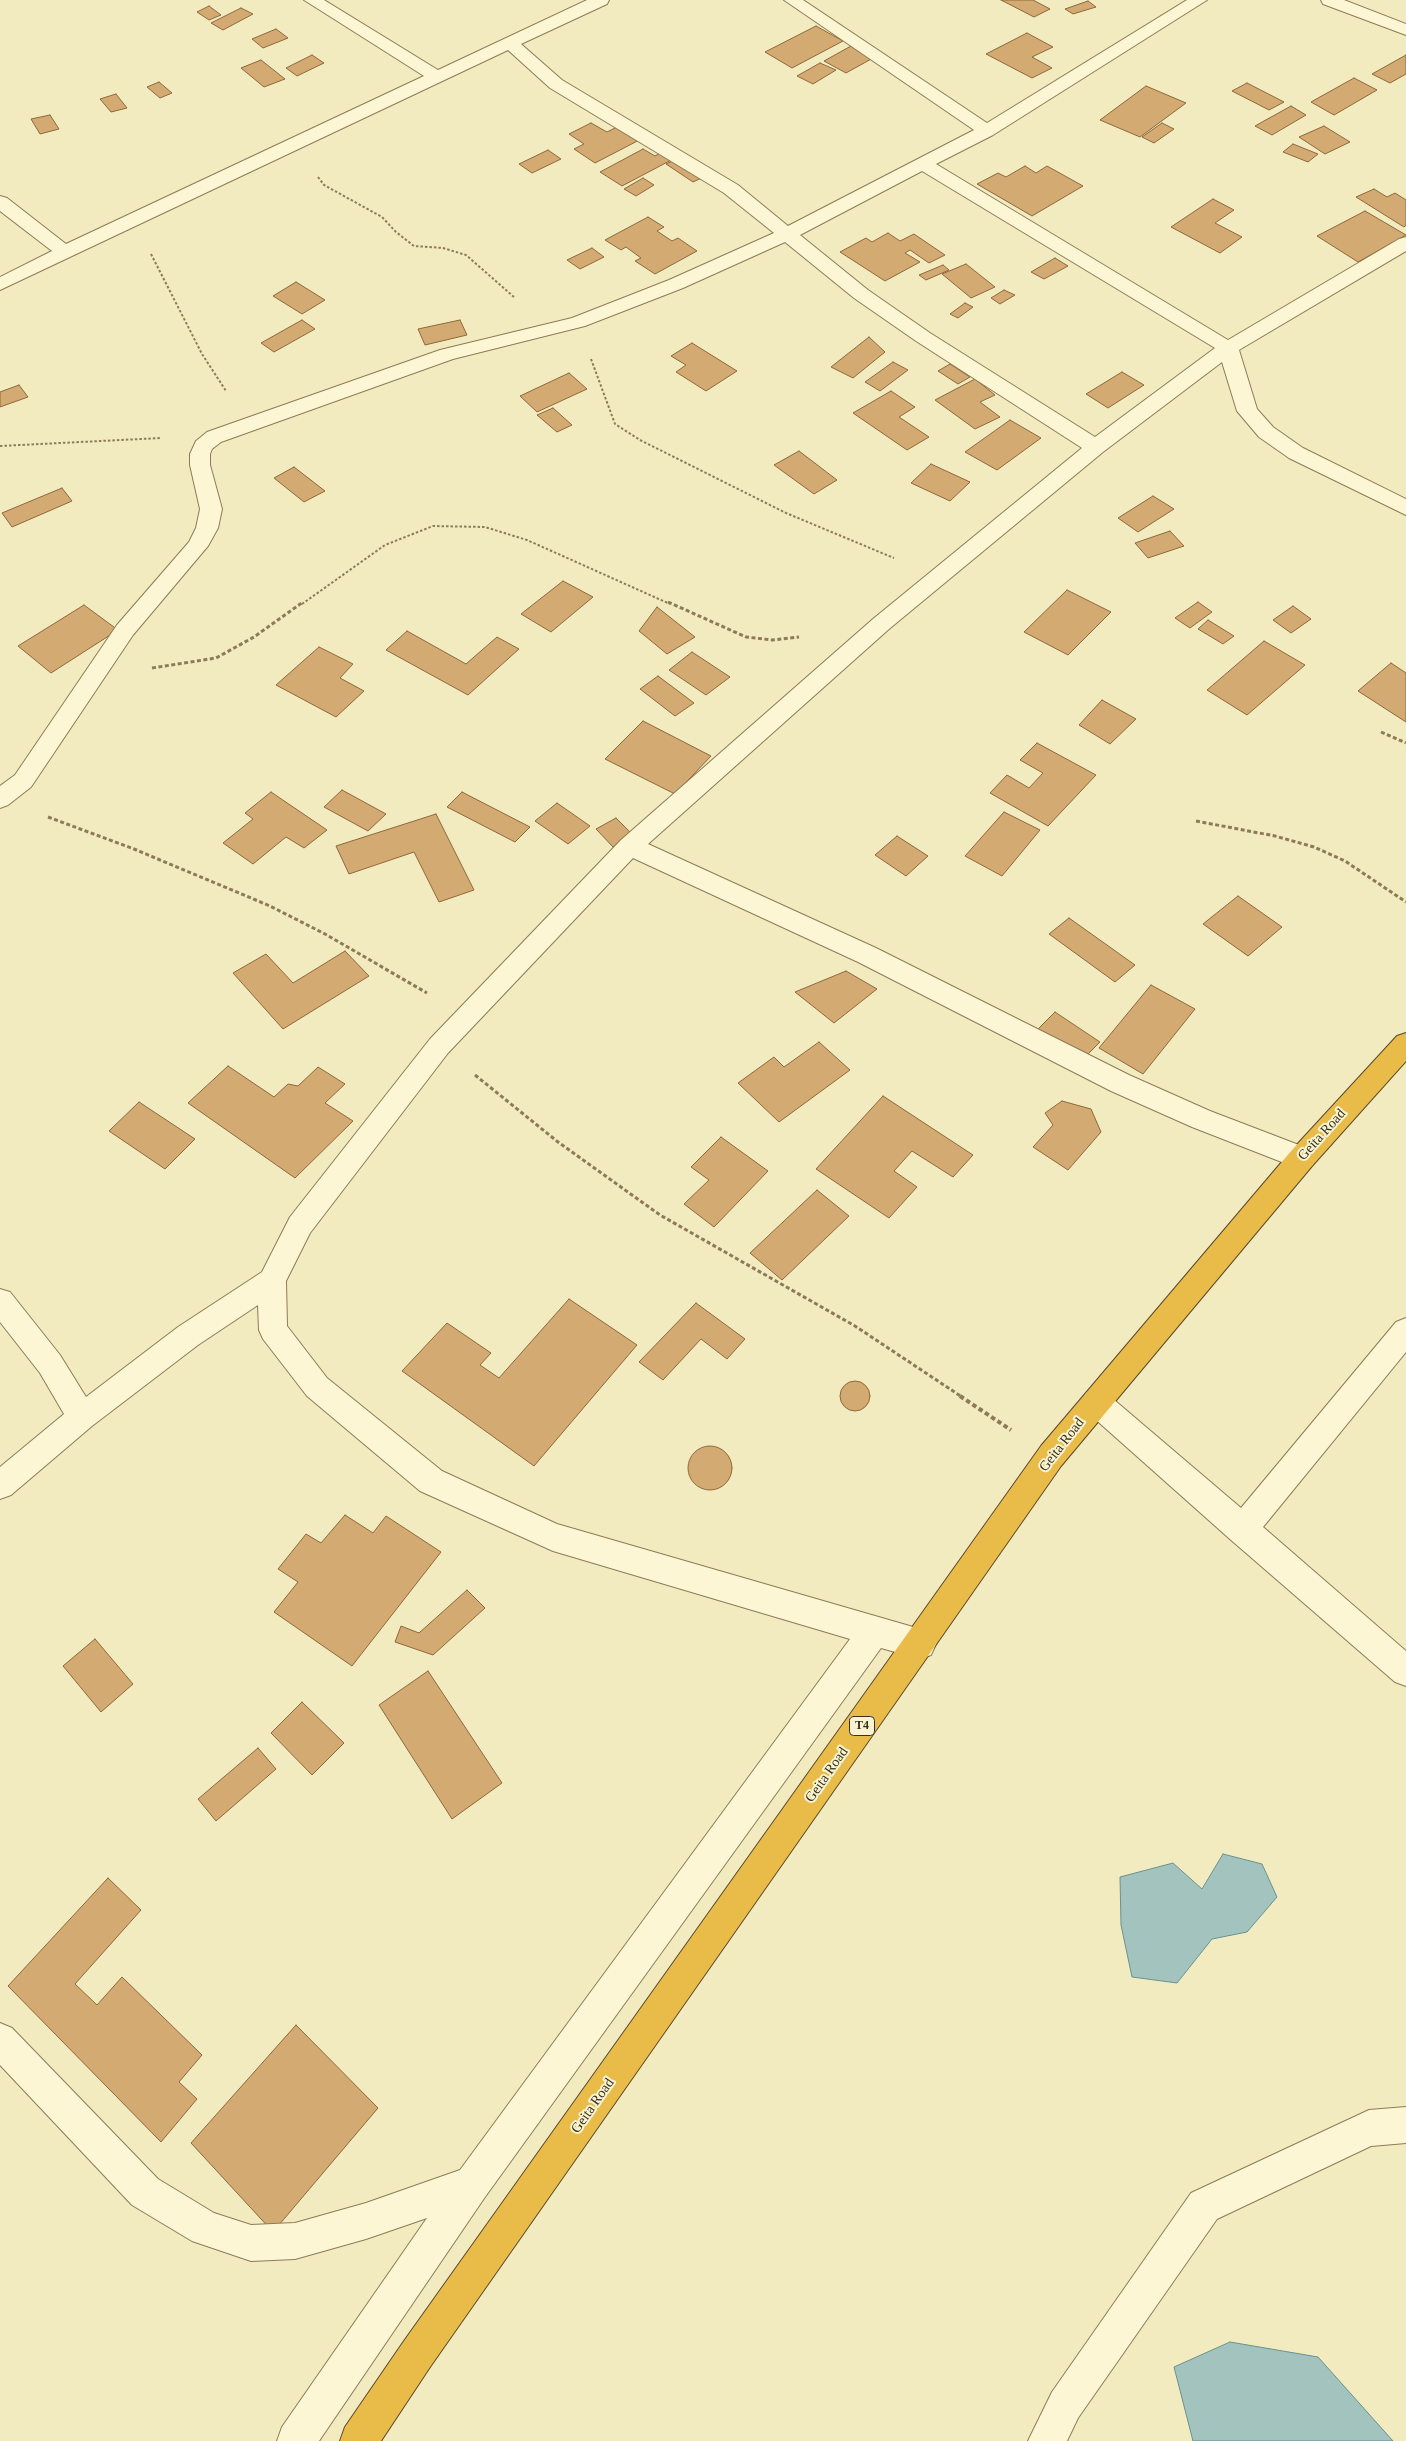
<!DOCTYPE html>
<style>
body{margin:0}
canvas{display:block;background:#f2ebc0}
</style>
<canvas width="1406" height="2441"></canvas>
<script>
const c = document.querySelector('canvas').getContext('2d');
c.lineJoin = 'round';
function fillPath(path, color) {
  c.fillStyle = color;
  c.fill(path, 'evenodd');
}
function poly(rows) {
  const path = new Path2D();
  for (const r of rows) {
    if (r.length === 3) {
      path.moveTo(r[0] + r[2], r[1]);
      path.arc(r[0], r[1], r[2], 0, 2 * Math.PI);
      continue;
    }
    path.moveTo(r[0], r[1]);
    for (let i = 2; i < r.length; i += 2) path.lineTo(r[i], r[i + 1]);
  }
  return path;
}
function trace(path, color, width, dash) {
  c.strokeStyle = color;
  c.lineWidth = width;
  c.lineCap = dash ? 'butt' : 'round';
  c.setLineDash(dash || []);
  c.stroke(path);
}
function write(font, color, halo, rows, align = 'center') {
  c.font = font + ' "Times New Roman",serif';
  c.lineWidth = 4;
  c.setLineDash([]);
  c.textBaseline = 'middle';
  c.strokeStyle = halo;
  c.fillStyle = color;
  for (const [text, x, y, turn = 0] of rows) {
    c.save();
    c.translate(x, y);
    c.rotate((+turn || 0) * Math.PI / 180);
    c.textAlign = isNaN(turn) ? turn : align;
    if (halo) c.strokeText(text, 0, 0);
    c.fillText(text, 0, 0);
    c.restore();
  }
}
const water = poly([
 [1223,1854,1262,1864,1277,1897,1247,1932,1212,1939,1177,1983,1132,1977,1121,1925,1120,1877,1173,1863,1202,1889,1223,1854],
 [1230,2342,1318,2357,1393,2441,1193,2441,1174,2367,1230,2342]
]);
fillPath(water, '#a3c3bf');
trace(water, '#69928e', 1);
const building = poly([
 [1001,0,1033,0,1050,9,1034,17,1001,0],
 [1088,1,1096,7,1073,14,1065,9,1088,1],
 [209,6,221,15,209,20,197,12,209,6],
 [241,8,253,14,223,30,211,23,241,8],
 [816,26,843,41,792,68,765,52,816,26],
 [276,29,288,38,263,48,252,39,276,29],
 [1027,33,1053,47,1032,57,1052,68,1032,78,986,54,1027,33],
 [851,46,873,58,846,73,824,61,851,46],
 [312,55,324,63,297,76,286,68,312,55],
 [1406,55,1406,74,1390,83,1372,74,1406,55],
 [261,60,285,79,264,87,241,68,261,60],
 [820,63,836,70,813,84,797,76,820,63],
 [1354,78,1377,90,1334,115,1311,102,1354,78],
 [159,82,172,93,160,98,147,87,159,82],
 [1247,83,1284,102,1269,110,1232,91,1247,83],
 [1146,86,1186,103,1140,137,1100,120,1146,86],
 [116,94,127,108,111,112,100,99,116,94],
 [1291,106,1306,115,1272,135,1255,126,1291,106],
 [50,115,59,129,40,134,31,119,50,115],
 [591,123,607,132,625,123,647,136,595,163,574,149,584,144,569,134,591,123],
 [1162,123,1174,129,1154,143,1142,137,1162,123],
 [1324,126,1350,142,1325,154,1299,137,1324,126],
 [1293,144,1318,154,1308,162,1283,152,1293,144],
 [643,149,655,156,666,150,677,157,622,186,600,172,643,149],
 [548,150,561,159,532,173,519,164,548,150],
 [681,157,708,175,693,182,666,164,681,157],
 [1025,166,1036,173,1047,166,1083,186,1032,216,977,184,998,173,1006,177,1025,166],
 [643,178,654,185,636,196,624,189,643,178],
 [1374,189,1387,197,1395,193,1406,200,1406,225,1404,227,1356,197,1374,189],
 [1213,199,1234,210,1215,223,1242,237,1220,253,1171,227,1213,199],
 [1365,211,1406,235,1358,262,1317,236,1365,211],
 [648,217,664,227,657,231,672,241,678,238,697,251,655,274,635,261,641,258,626,247,621,250,605,240,648,217],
 [888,233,900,241,914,234,945,255,929,263,910,250,905,253,920,262,885,281,840,252,866,238,872,242,888,233],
 [592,248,604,257,580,269,567,260,592,248],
 [1055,258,1068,266,1044,279,1031,272,1055,258],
 [966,264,995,287,971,298,942,274,966,264],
 [943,265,949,270,926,280,919,275,943,265],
 [296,282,325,300,302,314,273,296,296,282],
 [1004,290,1015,295,1000,304,991,298,1004,290],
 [965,303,973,307,958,318,950,314,965,303],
 [302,320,315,329,274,352,261,343,302,320],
 [460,320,467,335,425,345,418,329,460,320],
 [869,337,885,352,853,378,831,367,869,337],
 [692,343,737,371,706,391,676,372,686,365,671,356,692,343],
 [893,362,908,370,880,391,865,382,893,362],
 [950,364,970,377,958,384,938,371,950,364],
 [1122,372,1144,385,1108,408,1086,394,1122,372],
 [569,373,587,389,537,412,520,396,569,373],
 [975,379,995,395,980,402,1000,417,975,429,935,400,975,379],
 [19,385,28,397,0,407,0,392,19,385],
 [891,391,915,407,899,417,929,437,907,450,853,413,891,391],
 [553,408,572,425,557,432,537,415,553,408],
 [1010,420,1041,438,997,470,965,452,1010,420],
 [799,451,837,480,814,494,774,465,799,451],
 [931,464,970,482,950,501,911,483,931,464],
 [294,467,325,491,304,502,274,478,294,467],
 [62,488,72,501,12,527,2,513,62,488],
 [1153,496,1174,509,1138,532,1118,518,1153,496],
 [1170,531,1184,546,1148,558,1135,543,1170,531],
 [563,581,593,597,551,632,521,614,563,581],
 [1067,590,1111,612,1068,655,1024,632,1067,590],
 [1198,602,1212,612,1190,628,1175,618,1198,602],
 [84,605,118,630,51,673,18,646,84,605],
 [1293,606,1311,619,1291,633,1273,620,1293,606],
 [657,607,695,637,667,654,639,631,657,607],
 [1208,620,1234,636,1223,644,1198,629,1208,620],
 [407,631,466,664,497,637,519,649,468,695,386,650,407,631],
 [1264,641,1305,665,1247,715,1207,690,1264,641],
 [319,647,353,664,340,678,364,691,336,717,276,685,319,647],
 [692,652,730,677,706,695,669,670,692,652],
 [1391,663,1406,673,1406,722,1358,691,1391,663],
 [658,676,694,703,675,716,640,689,658,676],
 [1102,700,1136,719,1110,744,1079,725,1102,700],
 [643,721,711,756,675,794,605,759,643,721],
 [1037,743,1096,775,1048,826,990,793,1007,775,1029,788,1043,773,1020,760,1037,743],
 [342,790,386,814,368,831,324,807,342,790],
 [271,792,327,830,304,848,286,837,253,864,223,843,253,819,245,813,271,792],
 [462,792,530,827,515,842,447,807,462,792],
 [557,803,590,826,568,844,535,821,557,803],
 [1004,812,1040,830,1002,876,965,856,1004,812],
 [436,814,474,890,439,902,414,852,349,874,336,846,436,814],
 [616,818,633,835,613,847,596,829,616,818],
 [897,836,928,856,906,876,875,855,897,836],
 [1238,896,1282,927,1248,956,1203,924,1238,896],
 [1069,918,1135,965,1115,982,1049,934,1069,918],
 [345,951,369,976,283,1029,233,973,266,954,293,983,345,951],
 [846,971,877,989,834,1023,795,992,846,971],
 [1151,985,1195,1009,1143,1074,1099,1048,1151,985],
 [1055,1012,1100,1042,1081,1061,1036,1031,1055,1012],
 [819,1042,850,1070,779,1122,738,1083,774,1057,784,1067,819,1042],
 [228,1066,274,1097,288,1084,298,1086,318,1067,345,1084,325,1103,353,1121,295,1178,188,1103,228,1066],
 [883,1096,973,1155,953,1177,912,1151,894,1171,917,1187,889,1218,816,1169,883,1096],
 [1062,1101,1091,1109,1101,1132,1068,1170,1033,1147,1053,1125,1045,1113,1062,1101],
 [139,1102,195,1139,165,1169,109,1131,139,1102],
 [721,1137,768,1171,714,1227,684,1204,709,1180,691,1167,721,1137],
 [817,1190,849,1216,782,1280,750,1253,817,1190],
 [569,1299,637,1345,534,1466,402,1371,447,1323,491,1353,480,1365,499,1378,569,1299],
 [696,1303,745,1339,727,1359,701,1339,663,1380,639,1362,696,1303],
 [855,1396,15],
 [710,1468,22],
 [345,1515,373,1533,386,1516,441,1552,352,1666,274,1612,298,1582,278,1569,306,1534,321,1543,345,1515],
 [467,1590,485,1608,433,1655,395,1642,401,1626,419,1633,467,1590],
 [95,1639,133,1684,101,1712,63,1666,95,1639],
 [428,1671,502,1783,452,1819,379,1705,428,1671],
 [302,1702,344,1743,312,1775,271,1733,302,1702],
 [258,1748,276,1769,216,1821,198,1799,258,1748],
 [108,1878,141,1910,75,1984,97,2005,122,1977,202,2055,179,2082,197,2099,161,2142,8,1986,108,1878],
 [296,2025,378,2108,273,2232,191,2143,296,2025]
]);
fillPath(building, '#d3aa72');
trace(building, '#8e683a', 1);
const street = poly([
 [304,0,324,0,438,70,587,0,609,0,607,4,521,44,562,80,738,185,788,226,974,130,784,0,803,0,987,123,1187,0,1207,0,993,135,936,164,1228,340,1399,239,1406,237,1406,251,1239,350,1257,409,1273,427,1303,448,1406,499,1406,515,1289,458,1259,437,1237,411,1222,362,1103,452,889,629,648,844,876,948,1129,1075,1210,1111,1312,1150,1315,1158,1312,1166,1302,1169,1292,1166,1192,1127,1111,1091,858,962,633,858,448,1053,310,1233,286,1281,287,1326,327,1378,442,1471,557,1524,920,1629,931,1633,936,1644,931,1655,920,1659,881,1648,485,2197,319,2441,277,2441,282,2427,427,2218,366,2239,295,2259,251,2261,192,2241,132,2205,0,2065,0,2023,12,2028,158,2179,214,2213,251,2225,295,2223,366,2203,460,2170,850,1639,553,1551,420,1491,307,1396,263,1339,259,1330,258,1305,198,1345,92,1426,11,1495,0,1499,0,1467,64,1414,40,1373,0,1322,0,1289,10,1292,60,1355,86,1397,178,1327,262,1272,290,1217,430,1039,621,840,873,619,1082,448,916,341,854,298,785,242,683,288,585,326,453,359,221,442,212,449,210,454,210,465,222,509,218,528,208,546,133,635,31,787,8,805,0,808,0,786,15,775,117,625,189,542,196,528,200,509,190,465,190,454,196,441,207,432,440,350,572,318,669,280,774,233,724,193,550,88,508,50,0,290,0,277,52,251,0,211,0,196,7,198,66,244,424,76,304,0],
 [922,171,1215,348,1095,437,930,333,868,290,800,235,922,171],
 [1321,0,1344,0,1406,24,1406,35,1323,4,1321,0],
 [1406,1318,1406,1352,1263,1527,1406,1651,1406,1686,1395,1682,1231,1540,1086,1411,1081,1402,1086,1393,1096,1389,1106,1393,1241,1508,1396,1322,1406,1318],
 [1406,2107,1406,2143,1371,2146,1217,2219,1078,2418,1067,2441,1028,2441,1052,2392,1191,2193,1369,2110,1406,2107]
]);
const highway = poly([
 [1406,1033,1406,1061,1312,1166,1061,1466,430,2367,381,2441,340,2441,345,2427,404,2341,1041,1446,1292,1150,1397,1036,1406,1033]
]);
trace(street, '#8d7b56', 2);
trace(highway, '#5a482b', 2);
trace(poly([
 [318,177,324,185,382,217,396,232,414,246,443,248,466,255,514,297],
 [151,254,202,354,226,391],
 [591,359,615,424,640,440,786,513,894,558],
 [0,446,161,438],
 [302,604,385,545,433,526,485,527,527,540,670,604]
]), '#8d7b56', 2, [2.5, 2]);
trace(poly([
 [668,602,746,637,772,640,799,637],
 [152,668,216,658,254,637,303,602],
 [1381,732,1406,743],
 [48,817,134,849,270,906,325,934,427,993],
 [1196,821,1275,836,1314,847,1345,861,1406,902],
 [475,1075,558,1142,660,1215,855,1326,962,1397]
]), '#8d7b56', 3, [4, 2.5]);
trace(poly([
 [960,1396,1011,1430]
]), '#8d7b56', 4, [4.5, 3]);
fillPath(street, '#fcf6d4');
fillPath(highway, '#e9bb49');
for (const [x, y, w] of [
 [862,1726,25]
]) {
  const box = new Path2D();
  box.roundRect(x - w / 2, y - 9.5, w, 19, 4);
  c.fillStyle = '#f8f3d0';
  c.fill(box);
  trace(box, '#3b301c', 1);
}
write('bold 12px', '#3b301c', null, [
 ["T4",862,1726]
]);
write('14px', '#3b301c', '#f8f3d0', [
 ["Geita Road",1322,1135,-48],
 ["Geita Road",1062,1445,-52],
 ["Geita Road",827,1775,-55],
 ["Geita Road",593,2106,-55]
]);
</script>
